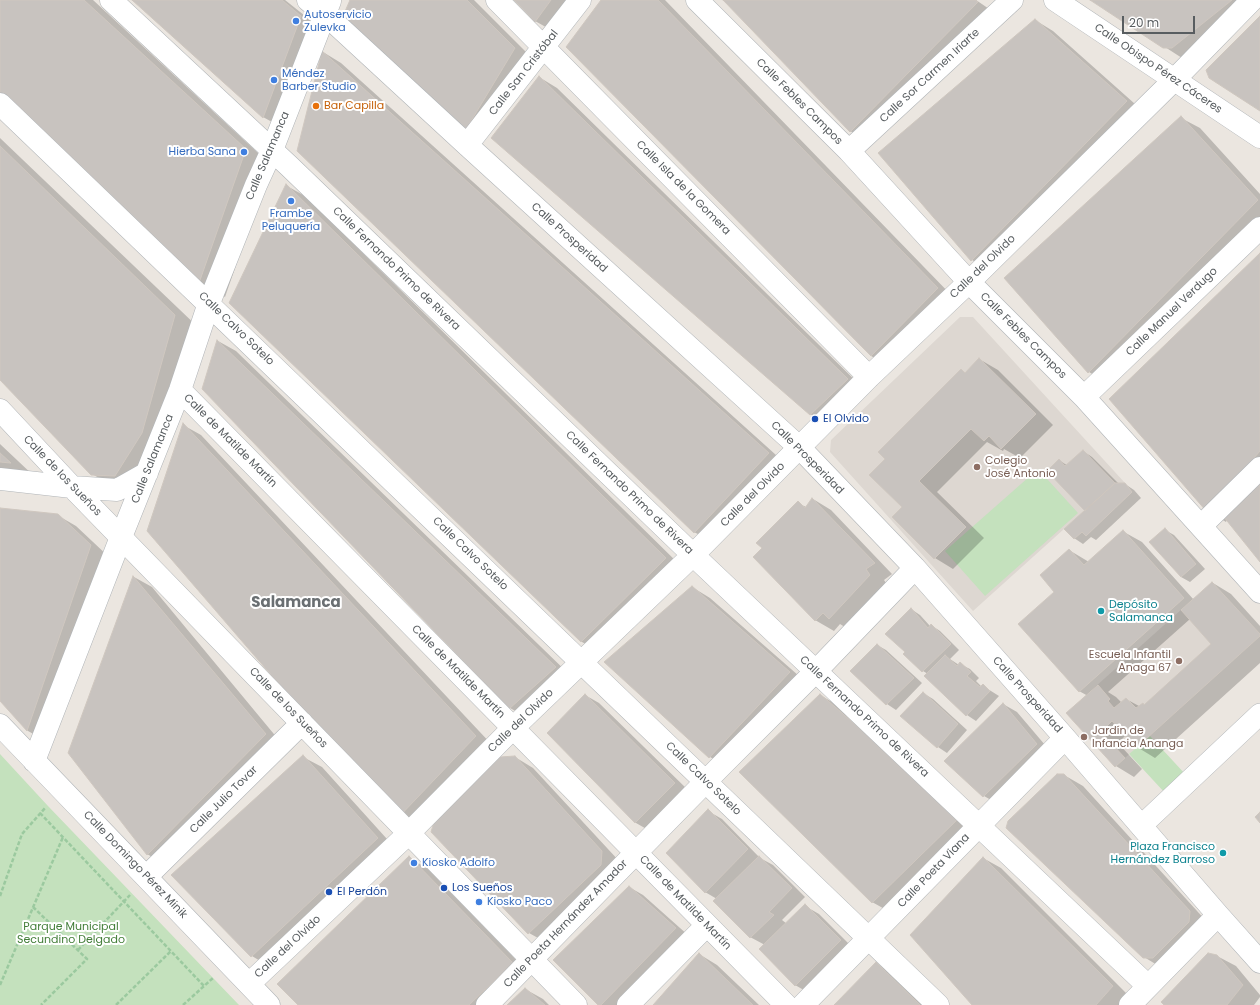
<!DOCTYPE html>
<meta charset="utf-8">
<style>
body{margin:0}
#map{position:relative;width:1260px;height:1005px;overflow:hidden;background:#ebe6e0;font-family:Poppins,sans-serif}
canvas{display:block}
.scale{position:absolute;left:1122px;top:16px;width:73px;height:18px;box-sizing:border-box;border:2px solid #585d60;border-top:0;padding-left:5px;font-size:12px;line-height:14px;white-space:nowrap;color:#585d60;-webkit-text-stroke:3px #fff;paint-order:stroke}
</style>
<div id="map">
<canvas width="1260" height="1005"></canvas>
<div class="scale">20 m</div>
</div>
<script>
const c = document.querySelector('canvas').getContext('2d');
c.lineJoin = 'round';
function fillPath(path, color) {
  c.fillStyle = color;
  c.fill(path, 'evenodd');
}
function poly(rows) {
  const path = new Path2D();
  for (const r of rows) {
    path.moveTo(r[0], r[1]);
    for (let i = 2; i < r.length; i += 2) path.lineTo(r[i], r[i + 1]);
  }
  return path;
}
function trace(path, color, width, dash) {
  c.strokeStyle = color;
  c.lineWidth = width;
  c.lineCap = dash ? 'butt' : 'round';
  c.setLineDash(dash || []);
  c.stroke(path);
}
function write(font, color, halo, rows, align = 'center') {
  c.font = font + ' Poppins,sans-serif';
  c.lineWidth = 4;
  c.setLineDash([]);
  c.textBaseline = 'middle';
  c.strokeStyle = halo;
  c.fillStyle = color;
  for (const [text, x, y, turn = 0] of rows) {
    c.save();
    c.translate(x, y);
    c.rotate((+turn || 0) * Math.PI / 180);
    c.textAlign = isNaN(turn) ? turn : align;
    if (halo) c.strokeText(text, 0, 0);
    c.fillText(text, 0, 0);
    c.restore();
  }
}
fillPath(poly([
 [960,317,973,317,1125,483,1064,529,973,611,830,452,831,440],
 [1212,582,1260,634,1260,636,1115,767,1066,713]
]), '#ddd7d1');
fillPath(poly([
 [1038,469,1078,513,985,596,945,551],
 [1150,736,1186,775,1165,793,1129,754],
 [0,754,48,806,239,1005,0,1005]
]), '#c4e1bd');
fillPath(poly([
 [0,0,93,0,271,165,225,297,200,282,0,92],
 [133,0,285,0,319,27,281,127,263,117],
 [351,0,474,0,533,59,466,130],
 [515,0,577,0,553,31,535,21],
 [602,0,665,0,955,299,890,366,871,356,567,47],
 [724,0,976,0,995,13,869,141,850,131],
 [1092,0,1260,0,1182,58],
 [1035,20,1053,31,1144,112,990,270,972,260],
 [323,52,341,63,786,464,713,542,694,532],
 [539,77,557,88,865,390,829,425,810,414],
 [1181,118,1200,128,1260,194,1260,226,1107,383,1089,372,1006,279],
 [0,138,201,330,167,448,118,489,92,474,0,379],
 [287,186,305,196,684,569,600,652,582,642,230,303],
 [1260,255,1260,560,1227,520,1226,522,1208,511],
 [218,341,236,351,573,678,528,718,510,708],
 [979,359,998,370,1053,425,1020,458,1004,449,1003,451,987,442,937,492,984,538,953,569,935,558,903,507,886,459,961,370,966,373],
 [183,425,201,435,494,747,415,829,397,819],
 [0,444,35,477,0,474],
 [1083,451,1092,457,1119,484,1125,484,1134,490,1141,498,1096,540,1091,537,1083,544,1074,538,1086,511,1059,460,1068,466],
 [813,499,831,510,892,574,884,580,888,586,848,629,840,624,834,631,815,620,764,547,798,503,806,507],
 [0,509,57,515,76,526,109,557,46,741,28,731,0,700],
 [1165,530,1174,535,1205,569,1190,582,1181,577],
 [1124,532,1142,542,1194,600,1213,583,1231,594,1260,626,1260,663,1155,758,1137,747,1126,735,1118,743,1142,769,1134,777,1116,766,1068,714,1088,696,1079,691,1056,592,1069,550,1089,562],
 [1190,619,1213,644,1145,705,1143,704,1139,706,1126,699,1122,703,1116,697,1108,692],
 [134,577,152,587,283,745,166,865,147,854],
 [692,587,710,598,807,683,728,767,710,757],
 [911,609,920,615,930,626,931,625,940,631,959,650,950,659,959,665,960,664,970,669,979,678,976,681,982,687,983,686,999,696,976,721,967,715,926,676,928,674,923,671,907,652],
 [877,645,886,650,922,683,896,710,887,704,851,671],
 [923,693,933,699,967,730,947,753,938,747,902,716],
 [585,695,599,703,689,791,650,831,636,823,549,733],
 [820,695,839,706,978,827,890,912,872,902],
 [1003,704,1017,712,1051,752,998,804,984,796],
 [303,757,322,767,396,849,270,967,252,956],
 [515,757,533,768,620,862,547,943,529,933],
 [1064,775,1083,786,1208,923,1162,968,1144,957],
 [708,811,722,819,760,858,773,865,805,897,782,920,787,924,805,906,819,914,854,949,809,993,795,985,765,945,750,937,717,899,705,892],
 [409,858,427,868,530,974,498,1005,299,1005],
 [983,858,1001,868,1130,997,1123,1005,974,1005],
 [629,887,643,895,689,936,622,1005,600,1005],
 [699,954,717,965,759,1005,654,1005],
 [1217,956,1236,966,1260,995,1260,997,1254,1005,1166,1005],
 [876,963,894,974,927,1005,835,1005],
 [525,989,543,999,549,1005,509,1005]
]), '#0003');
const building = poly([
 [0,0,84,0,246,149,199,283,0,94,0,0],
 [132,0,282,0,301,16,263,118,132,0],
 [350,0,467,0,515,48,465,131,343,16,350,0],
 [514,0,551,0,535,22,514,0],
 [601,0,658,0,938,288,871,356,566,47,601,0],
 [723,0,975,0,978,2,850,132,723,0],
 [1090,0,1232,0,1172,48,1163,48,1090,0],
 [1260,16,1260,111,1209,78,1206,70,1260,16],
 [1035,19,1127,101,971,261,878,153,1035,19],
 [322,51,769,453,694,533,297,151,322,51],
 [539,76,848,379,810,415,491,138,539,76],
 [1181,116,1258,200,1088,373,1004,278,1181,116],
 [0,146,175,315,142,433,115,476,91,475,0,380,0,146],
 [286,184,666,558,581,642,229,303,286,184],
 [1260,253,1260,451,1207,512,1109,399,1260,253],
 [217,340,556,667,509,709,202,389,217,340],
 [979,358,1036,414,1001,449,989,436,984,441,971,429,919,481,966,527,934,559,892,517,902,507,869,475,885,459,878,452,961,369,965,373,979,358],
 [183,423,476,736,396,820,147,531,183,423],
 [1083,450,1115,483,1085,511,1047,471,1059,459,1065,466,1083,450],
 [0,453,11,463,0,462,0,453],
 [1260,473,1260,562,1219,511,1260,473],
 [1115,483,1125,483,1132,492,1086,536,1082,532,1074,539,1064,529,1115,483],
 [812,498,875,563,866,569,870,575,829,619,823,613,815,621,753,557,762,548,756,543,798,501,805,508,812,498],
 [0,508,58,514,91,545,27,731,0,701,0,508],
 [1165,528,1196,564,1181,577,1149,542,1165,528],
 [1123,530,1184,598,1079,692,1018,624,1054,592,1040,575,1069,549,1084,565,1123,530],
 [133,576,266,734,147,855,68,753,133,576],
 [1212,582,1260,634,1260,636,1136,748,1112,721,1101,732,1125,758,1115,767,1066,713,1098,685,1110,699,1108,701,1114,708,1126,698,1136,708,1143,703,1144,705,1211,644,1181,610,1212,582],
 [692,586,790,672,709,758,604,662,692,586],
 [911,608,928,628,931,624,951,644,922,672,903,654,905,652,885,634,911,608],
 [877,644,914,678,886,705,850,671,877,644],
 [945,655,957,666,960,662,971,672,967,676,980,687,983,684,990,691,966,716,924,676,945,655],
 [923,692,958,724,937,748,900,716,923,692],
 [585,694,675,783,635,823,547,733,585,694],
 [820,694,961,816,872,903,739,772,820,694],
 [1003,703,1037,744,983,797,944,761,1003,703],
 [303,755,378,838,251,957,171,875,303,755],
 [515,756,602,851,601,865,528,934,431,832,434,822,500,757,515,756],
 [1057,774,1064,774,1190,911,1189,922,1153,958,1143,958,1006,828,1008,821,1057,774],
 [708,809,748,849,705,893,666,853,708,809],
 [1260,812,1260,823,1255,817,1260,812],
 [409,856,513,963,469,1005,298,1005,277,984,409,856],
 [759,856,792,888,769,912,774,915,750,938,713,901,759,856],
 [983,857,1113,986,1096,1005,972,1005,910,935,983,857],
 [629,886,676,928,601,1005,598,1005,553,960,629,886],
 [805,904,841,940,795,986,759,949,805,904],
 [699,953,753,1005,653,1005,699,953],
 [1208,953,1217,955,1243,985,1227,1005,1164,1005,1161,1002,1208,953],
 [876,962,920,1005,834,1005,876,962],
 [525,988,545,1005,507,1005,525,988]
]);
fillPath(building, '#c8c3bf');
trace(building, '#cfc7bf', 1);
const pedestrian = poly([
 [1141,826,1260,714]
]);
const minor = poly([
 [111,0,289,166,693,555,1148,986],
 [308,0,325,14,467,145,800,448,915,568,1065,738,1218,915,1260,962],
 [497,0,869,377],
 [697,0,849,151,969,282,1084,397,1260,592],
 [0,104,938,1005],
 [467,145,580,0],
 [849,151,1012,0],
 [180,390,786,1005],
 [1084,397,1260,228],
 [0,410,72,487,576,1005],
 [0,479,72,487,117,490,147,473],
 [1201,526,1260,468],
 [0,725,269,1005],
 [34,761,121,537,180,390,209,303,256,185,272,150,330,1],
 [146,877,302,723],
 [249,984,409,833,513,728,693,555,869,377,969,282,1174,80,1252,0],
 [487,1005,718,769,816,671,915,568],
 [628,1005,707,925],
 [803,1005,1065,738],
 [1130,1005,1218,915]
]);
const tertiary = poly([
 [1055,0,1260,137]
]);
trace(pedestrian, '#b0b4b7', 22);
trace(minor, '#b0b4b7', 23);
trace(tertiary, '#b0b4b7', 23);
trace(poly([
 [40,813,204,986],
 [0,896,22,834,46,807],
 [33,907,87,959,41,1005],
 [78,950,130,895],
 [0,985,63,837],
 [116,1005,171,951],
 [183,1005,213,978]
]), '#9bc99f', 2.5, [4, 2]);
trace(pedestrian, '#fff', 21);
trace(minor, '#fff', 22);
trace(tertiary, '#fff', 22);
for (const [x, y, r, color] of [
 [296,21,4,"#3f7fe0"],
 [274,80,4,"#3f7fe0"],
 [316,106,4,"#e8710a"],
 [244,152,4,"#3f7fe0"],
 [291,201,4,"#3f7fe0"],
 [815,419,4,"#1a4fb4"],
 [977,467,4,"#8d6e63"],
 [1101,611,4,"#0f9aa8"],
 [1179,661,4,"#8d6e63"],
 [1084,737,4,"#8d6e63"],
 [1223,853,4,"#0f9aa8"],
 [414,863,4,"#3f7fe0"],
 [444,888,4,"#1a4fb4"],
 [329,892,4,"#1a4fb4"],
 [479,902,4,"#3f7fe0"]
]) {
  const dot = new Path2D();
  dot.arc(x, y, r, 0, 2 * Math.PI);
  c.fillStyle = color;
  c.fill(dot);
  trace(dot, '#fff', 1.5);
}
write('11px', '#366cbe', '#fff', [
 ["Autoservicio",304,15],
 ["Zulevka",304,28],
 ["Méndez",282,74],
 ["Barber Studio",282,87],
 ["Hierba Sana",236,152,"right"],
 ["Frambe",291,214,"center"],
 ["Peluquería",291,227,"center"],
 ["Kiosko Adolfo",422,863],
 ["Kiosko Paco",487,902]
], 'left');
write('11px', '#585d60', '#fff', [
 ["Calle Obispo Pérez Cáceres",1158,69,34],
 ["Calle San Cristóbal",524,73,-52],
 ["Calle Sor Carmen Iriarte",930,76,-43],
 ["Calle Febles Campos",799,102,45],
 ["Calle Salamanca",268,156,-67],
 ["Calle Isla de la Gomera",683,188,45],
 ["Calle Prosperidad",569,238,42],
 ["Calle del Olvido",983,267,-44],
 ["Calle Fernando Primo de Rivera",396,269,44],
 ["Calle Manuel Verdugo",1172,312,-44],
 ["Calle Calvo Sotelo",236,329,44],
 ["Calle Febles Campos",1023,336,45],
 ["Calle de Matilde Martín",230,441,45],
 ["Calle Prosperidad",807,458,45],
 ["Calle Salamanca",153,459,-68],
 ["Calle de los Sueños",62,476,46],
 ["Calle Fernando Primo de Rivera",629,493,44],
 ["Calle del Olvido",753,495,-45],
 ["Calle Calvo Sotelo",470,554,44],
 ["Calle de Matilde Martín",458,672,45],
 ["Calle Prosperidad",1027,695,48],
 ["Calle de los Sueños",288,708,46],
 ["Calle Fernando Primo de Rivera",864,717,43],
 ["Calle del Olvido",521,721,-44],
 ["Calle Calvo Sotelo",703,779,44],
 ["Calle Julio Tovar",224,800,-45],
 ["Calle Domingo Pérez Minik",135,865,46],
 ["Calle Poeta Viana",934,871,-46],
 ["Calle de Matilde Martín",685,903,46],
 ["Calle Poeta Hernández Amador",566,924,-46],
 ["Calle del Olvido",288,947,-43]
]);
write('11px', '#c56008', '#fff', [
 ["Bar Capilla",324,106]
], 'left');
write('11px', '#164399', '#fff', [
 ["El Olvido",823,419],
 ["Los Sueños",452,888],
 ["El Perdón",337,892]
], 'left');
write('11px', '#785e54', '#fff', [
 ["Colegio",985,461],
 ["José Antonio",985,474],
 ["Escuela Infantil",1171,655,"right"],
 ["Anaga 67",1171,668,"right"],
 ["Jardín de",1092,731],
 ["Infancia Ananga",1092,744]
], 'left');
write('11px', '#0d838f', '#fff', [
 ["Depósito",1109,605],
 ["Salamanca",1109,618],
 ["Plaza Francisco",1215,847,"right"],
 ["Hernández Barroso",1215,860,"right"]
], 'left');
write('11px', '#437e39', '#fff', [
 ["Parque Municipal",71,927],
 ["Secundino Delgado",71,940]
]);
write('bold 15px', '#6a6f72', '#fff', [
 ["Salamanca",296,603]
]);
</script>
